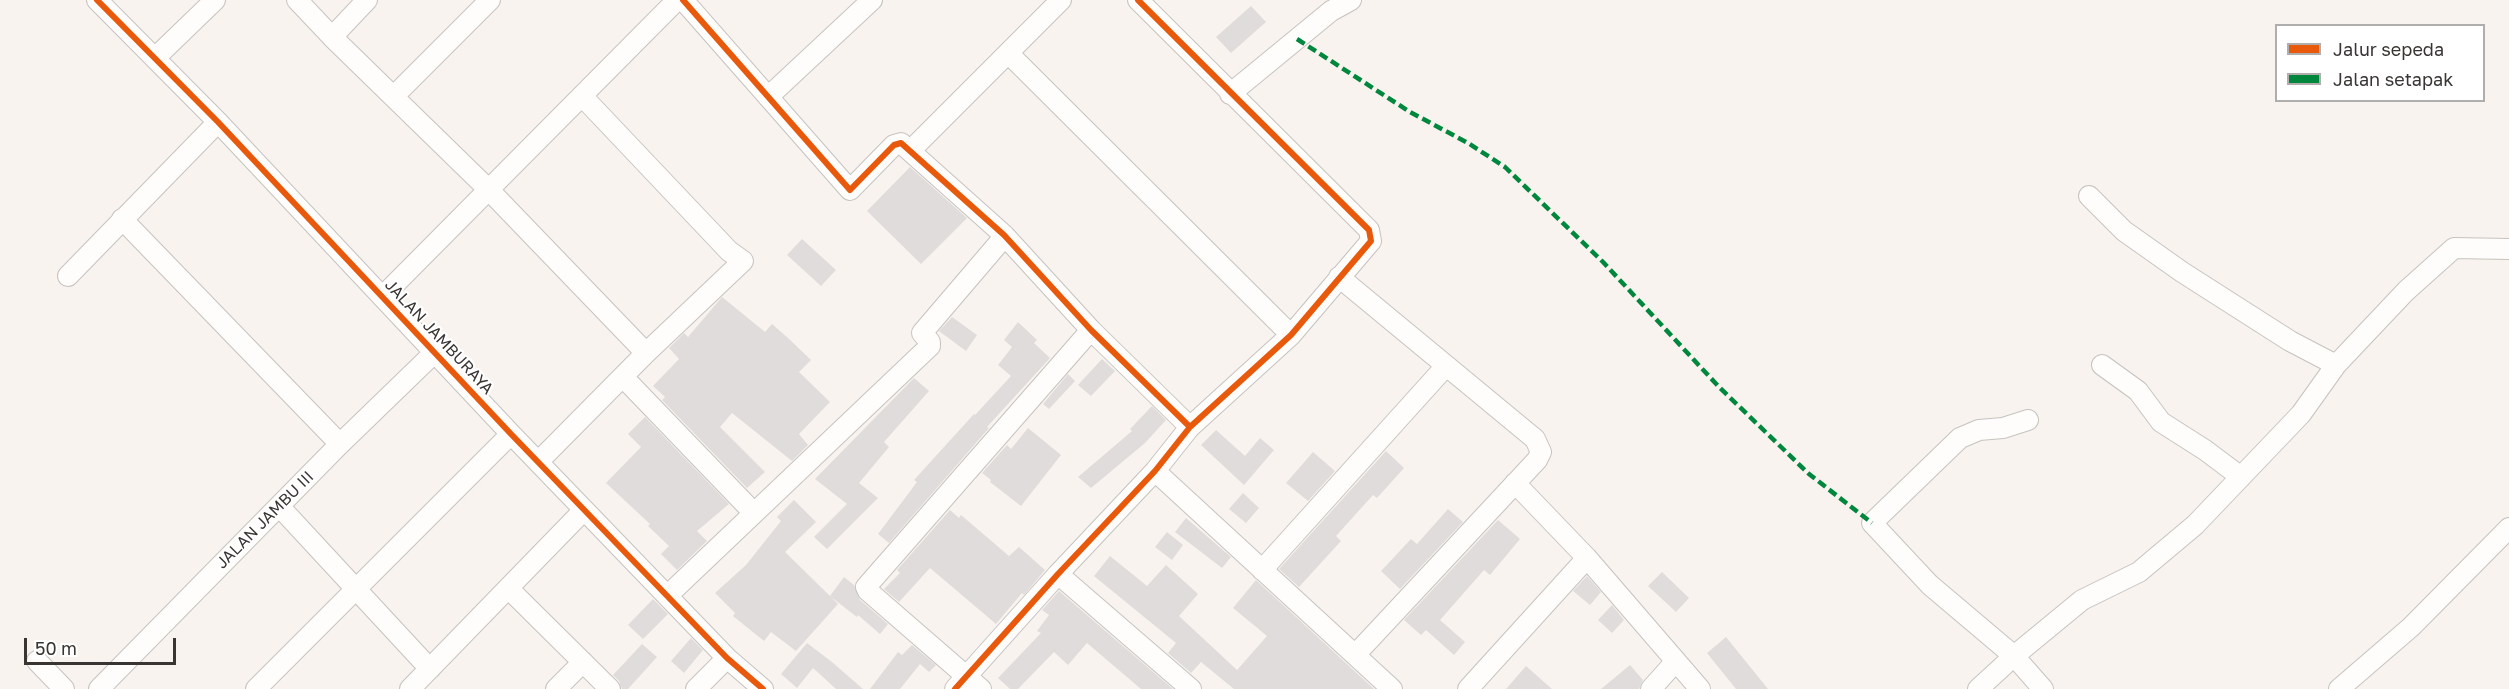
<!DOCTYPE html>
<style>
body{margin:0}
#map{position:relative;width:2509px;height:689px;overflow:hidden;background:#f8f3ee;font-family:"Golos Text",sans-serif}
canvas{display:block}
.legend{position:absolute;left:2275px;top:24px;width:210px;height:78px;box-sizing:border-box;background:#fff;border:2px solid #b0aead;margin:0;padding:8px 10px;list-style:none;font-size:18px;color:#393533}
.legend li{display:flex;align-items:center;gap:12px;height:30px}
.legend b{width:30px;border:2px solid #b0aead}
.scale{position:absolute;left:24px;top:638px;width:152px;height:27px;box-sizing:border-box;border:3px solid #393533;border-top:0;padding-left:8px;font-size:18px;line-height:21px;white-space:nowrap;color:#393533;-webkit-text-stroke:4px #fff;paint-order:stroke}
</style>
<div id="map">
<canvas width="2509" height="689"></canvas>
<ul class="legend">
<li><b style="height:8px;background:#e8590c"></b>Jalur sepeda</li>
<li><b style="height:8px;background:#00873e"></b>Jalan setapak</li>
</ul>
<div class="scale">50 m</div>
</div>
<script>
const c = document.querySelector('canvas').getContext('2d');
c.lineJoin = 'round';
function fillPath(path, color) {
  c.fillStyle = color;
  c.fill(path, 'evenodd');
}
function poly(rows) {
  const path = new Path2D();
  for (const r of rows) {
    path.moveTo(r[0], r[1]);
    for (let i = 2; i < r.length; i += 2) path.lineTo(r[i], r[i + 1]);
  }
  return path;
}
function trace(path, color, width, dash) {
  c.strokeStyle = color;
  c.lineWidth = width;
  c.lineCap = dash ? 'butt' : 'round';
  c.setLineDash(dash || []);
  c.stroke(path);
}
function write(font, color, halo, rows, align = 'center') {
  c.font = font + ' "Golos Text",sans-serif';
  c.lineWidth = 4.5;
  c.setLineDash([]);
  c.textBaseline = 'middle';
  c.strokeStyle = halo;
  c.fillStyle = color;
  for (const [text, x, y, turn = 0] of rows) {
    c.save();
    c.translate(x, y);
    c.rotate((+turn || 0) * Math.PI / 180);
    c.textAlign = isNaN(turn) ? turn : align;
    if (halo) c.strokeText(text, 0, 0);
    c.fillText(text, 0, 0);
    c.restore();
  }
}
fillPath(poly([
 [1251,6,1266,22,1231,53,1216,37],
 [910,167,967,218,921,264,867,211],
 [802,239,836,270,821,286,787,255],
 [722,297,765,332,772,324,788,338,811,360,799,372,830,402,799,434,808,445,792,461,732,413,720,427,765,472,747,488,662,400,665,397,653,386,679,359,669,348,684,333,688,337],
 [952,317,977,335,966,351,939,331],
 [1018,322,1037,340,1034,343,1050,358,987,427,989,428,889,543,878,534,917,482,914,480,974,414,975,415,1011,376,998,365,1012,347,1004,340],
 [1102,359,1115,371,1091,396,1078,385],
 [1068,374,1075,381,1049,409,1043,404],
 [914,378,929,391,884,442,889,447,859,483,878,498,827,549,814,537,847,504,815,479],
 [1152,406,1166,420,1145,443,1091,488,1078,477,1132,431,1130,429],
 [645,417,729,504,697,531,707,541,677,570,661,554,669,546,648,526,650,524,606,483,641,447,628,434],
 [1028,428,1061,455,1021,506,990,482,991,480,982,473,1007,445,1011,449],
 [1216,430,1245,456,1260,438,1274,450,1244,485,1201,445],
 [1386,451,1404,468,1377,498,1373,495,1336,536,1341,541,1299,587,1279,569],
 [1313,452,1335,471,1308,501,1286,483],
 [1243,493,1259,508,1246,523,1229,509],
 [794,500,816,522,785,552,830,596,844,577,854,585,860,600,888,624,880,634,858,615,857,617,831,597,838,604,796,651,771,632,764,641,733,616,735,613,715,593,746,565,781,521,777,517],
 [1448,509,1463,522,1400,589,1381,571,1411,539,1417,544],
 [950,510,959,518,961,515,1009,556,1019,547,1045,570,1024,595,1022,593,996,624,930,568,899,602,884,589,900,573,897,570],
 [1186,518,1231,557,1222,568,1175,532],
 [1498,520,1520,539,1490,575,1484,570,1440,620,1465,642,1454,655,1426,630,1421,635,1404,620],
 [1167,532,1183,545,1172,560,1155,547],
 [1110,556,1147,586,1166,565,1198,594,1179,616,1237,670,1267,636,1233,608,1256,580,1374,689,1234,689,1201,662,1191,673,1168,653,1176,643,1094,576],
 [1662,572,1689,598,1676,612,1648,586],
 [1587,576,1601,592,1590,605,1573,591],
 [1059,591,1173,689,1141,689,1087,643,1068,665,1054,652,1018,689,1010,689,998,678,1041,633,1037,631,1049,615,1042,610],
 [653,599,668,614,643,639,628,625],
 [1612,605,1624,620,1612,633,1598,620],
 [1726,637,1768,689,1736,689,1707,653],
 [691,638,703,650,684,673,671,661],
 [807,643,832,662,863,689,836,689,813,668,797,688,781,674],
 [642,644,657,657,628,689,622,689,619,681,613,675],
 [912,645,936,665,929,672,920,664,900,689,870,689,898,652,902,655],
 [1630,665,1643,680,1639,689,1601,689],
 [1526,666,1552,689,1506,689]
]), '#e0dcdb');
const minor = poly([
 [97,0,218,122,511,434,727,658,763,689],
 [297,0,332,37],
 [367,0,332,37,488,189,646,353],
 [683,0,850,190,894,145,901,143,1004,235,1091,330,1190,427],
 [1008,53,1291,335],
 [155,58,215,0],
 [1230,94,1331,11,1351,0],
 [394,96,490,0],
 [768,97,872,0],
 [910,151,1061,0],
 [2089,196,2124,231,2182,272,2290,341,2336,365],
 [122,219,340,444],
 [68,276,218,122],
 [1339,277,1535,439,1541,452,1537,460,1355,655],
 [383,296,677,0],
 [2102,365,2138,391,2161,422,2205,450,2241,477],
 [623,377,753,512],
 [2028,420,2003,428,1979,430,1960,438,1872,523,1930,585,2014,656,2043,689],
 [538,462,646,353,743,261,729,251,582,96],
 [1155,471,1392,689],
 [1515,483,1587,558,1700,689],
 [279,506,430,669],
 [1262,570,1446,366],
 [1058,574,1191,689],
 [509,589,610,689],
 [667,596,930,346,930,342,922,333,1004,237],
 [37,661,64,689],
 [99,689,340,444,434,353],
 [256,689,511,434],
 [410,689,584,510],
 [556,689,583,662],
 [696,689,727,658],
 [955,689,1058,574,1155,471,1190,427,1291,335,1371,241,1369,230,1138,0],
 [981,689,868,591,866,587,1091,330],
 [1468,689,1587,558],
 [1651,689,1676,661],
 [1978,689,2014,656,2082,600,2139,572,2195,525,2301,414,2336,365,2406,291,2454,248,2509,249],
 [2339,689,2411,627,2509,528]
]);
trace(minor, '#c6c3bf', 22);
trace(minor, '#fefdfc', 20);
trace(poly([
 [1297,39,1410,112,1468,143,1505,167,1603,262,1720,388,1809,474,1872,523]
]), '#00873e', 4.5, [9, 4.5]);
trace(poly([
 [97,0,218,122,511,434,727,658,763,689],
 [683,0,850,190,894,145,901,143,1004,235,1091,330,1190,427],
 [955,689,1058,574,1155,471,1190,427,1291,335,1371,241,1369,230,1138,0]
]), '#e8590c', 6);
write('16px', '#393533', '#fff', [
 ["JALAN JAMBURAYA",439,337,47],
 ["JALAN JAMBU III",265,520,-45]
]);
</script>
